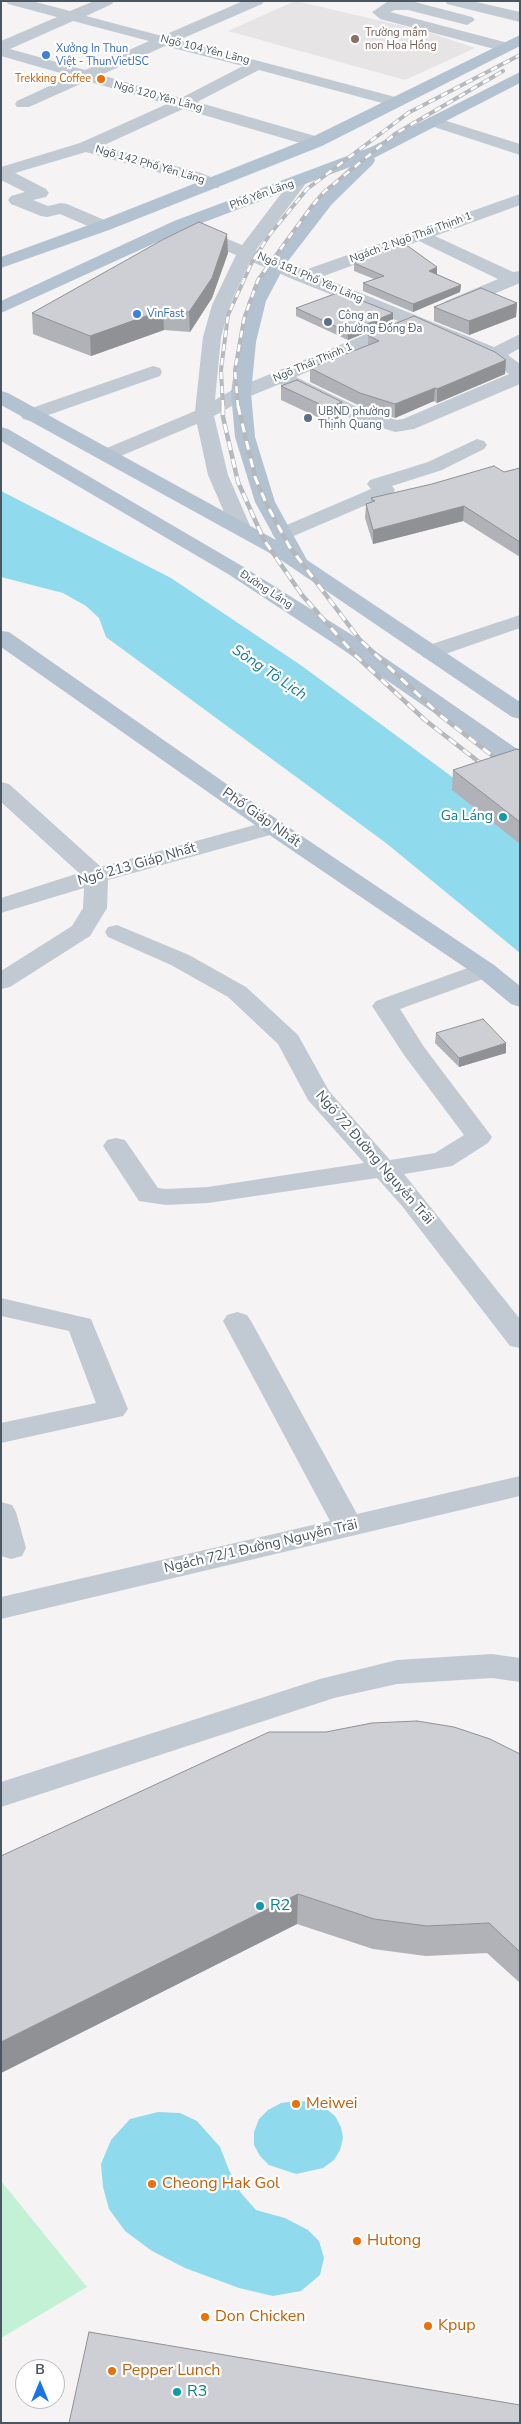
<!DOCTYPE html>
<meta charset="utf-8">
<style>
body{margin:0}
#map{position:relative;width:521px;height:2424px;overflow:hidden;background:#f5f3f3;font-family:"Nunito Sans",sans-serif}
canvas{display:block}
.frame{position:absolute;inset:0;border:2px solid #4a5661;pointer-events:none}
.north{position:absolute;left:15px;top:2359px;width:50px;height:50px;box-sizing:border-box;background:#fff;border:1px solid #b7bbc0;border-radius:50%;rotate:0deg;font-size:14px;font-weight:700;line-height:20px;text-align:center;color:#4a5661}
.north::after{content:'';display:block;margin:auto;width:18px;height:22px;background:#1a73e8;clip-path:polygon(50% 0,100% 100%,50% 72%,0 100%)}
</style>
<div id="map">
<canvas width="521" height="2424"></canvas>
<div class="frame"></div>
<div class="north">B</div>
</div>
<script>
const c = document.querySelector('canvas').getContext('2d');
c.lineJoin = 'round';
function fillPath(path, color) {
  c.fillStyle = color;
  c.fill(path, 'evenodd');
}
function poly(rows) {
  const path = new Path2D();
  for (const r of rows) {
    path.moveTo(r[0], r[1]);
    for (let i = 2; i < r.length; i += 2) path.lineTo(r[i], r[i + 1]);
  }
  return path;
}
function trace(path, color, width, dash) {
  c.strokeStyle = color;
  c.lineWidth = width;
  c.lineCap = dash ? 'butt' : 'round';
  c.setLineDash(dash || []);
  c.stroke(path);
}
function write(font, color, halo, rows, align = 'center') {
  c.font = font + ' "Nunito Sans",sans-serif';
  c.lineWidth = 4.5;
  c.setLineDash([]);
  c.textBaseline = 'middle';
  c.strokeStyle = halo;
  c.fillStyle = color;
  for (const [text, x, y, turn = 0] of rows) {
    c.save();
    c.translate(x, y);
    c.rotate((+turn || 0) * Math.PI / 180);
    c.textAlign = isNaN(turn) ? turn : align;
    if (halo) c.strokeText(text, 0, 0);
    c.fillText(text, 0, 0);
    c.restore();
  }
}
fillPath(poly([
 [295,1,425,31,475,48,405,80,228,31]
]), '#e6e4e5');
fillPath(poly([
 [1,2181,87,2287,1,2338]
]), '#c3f1d5');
fillPath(poly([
 [1,491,171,578,302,666,520,827,520,953,386,843,106,637,99,618,86,606,63,593,1,577],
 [296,2101,311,2102,325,2108,335,2116,341,2127,343,2138,340,2150,334,2160,323,2168,296,2174,269,2165,260,2156,254,2145,254,2132,259,2119,268,2110,281,2103],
 [158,2112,180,2113,197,2121,220,2147,229,2170,241,2193,256,2210,285,2218,308,2230,319,2241,324,2258,320,2275,301,2291,273,2296,239,2288,185,2268,152,2251,125,2231,109,2209,103,2187,101,2164,111,2140,130,2119]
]), '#90daee');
fillPath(poly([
 [6,1,32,1,70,11,94,1,114,1,112,4,86,16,162,36,243,1,264,1,262,4,179,40,403,99,405,102,403,105,397,107,259,70,197,102,322,138,324,142,322,146,310,146,183,109,102,146,201,173,218,180,221,184,218,188,206,188,189,181,86,152,15,173,46,189,49,193,46,197,33,200,48,206,61,203,67,204,109,222,112,226,109,230,97,230,60,214,47,217,41,216,11,204,8,200,11,196,25,192,1,180,1,167,80,143,167,104,87,81,29,107,17,107,15,104,17,101,71,76,1,56,1,41,57,17,8,4,6,1],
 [73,21,149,41,85,70,10,49,73,21],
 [165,46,243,66,181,98,101,75,165,46],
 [411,1,472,17,475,20,467,25,408,10,395,10,390,12,512,44,514,47,506,52,380,19,372,12,387,2,411,1],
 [445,1,472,1,520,12,520,22,447,4,445,1],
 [434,117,520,144,520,155,428,125,426,122,428,119,434,117],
 [299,177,305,178,307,182,256,250,305,270,520,194,520,205,435,236,513,272,520,271,520,283,458,309,446,309,443,305,446,301,498,279,419,241,321,277,494,347,520,334,520,348,508,355,520,364,520,384,414,429,395,432,345,416,280,384,248,397,214,416,228,475,251,528,248,532,241,534,234,532,231,528,208,475,197,424,116,458,109,460,102,458,99,454,102,450,195,411,203,337,212,305,236,255,187,235,184,231,187,227,199,227,242,245,293,178,299,177],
 [250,261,297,281,398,321,234,389,215,400,221,337,230,305,250,261],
 [411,326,488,358,509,374,403,419,396,420,359,408,296,377,411,326],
 [153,366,160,368,162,372,160,376,37,419,30,421,23,419,20,415,23,411,153,366],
 [477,439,484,441,487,445,484,449,442,470,392,486,395,490,392,494,289,538,282,540,275,538,272,534,275,530,371,489,367,484,370,480,428,462,477,439],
 [520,615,520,628,431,659,423,657,420,652,423,647,520,615],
 [1,782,9,784,101,867,273,820,281,822,285,827,281,832,108,880,107,908,90,936,10,987,1,989,1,971,72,926,83,908,84,888,1,913,1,898,79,873,1,802,1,782],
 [117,925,189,955,246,987,298,1035,329,1091,390,1160,435,1153,464,1135,404,1055,372,1006,376,1001,476,965,485,962,494,965,498,970,494,975,400,1009,424,1047,492,1137,488,1143,452,1166,404,1174,520,1319,520,1348,510,1346,402,1206,377,1178,208,1203,166,1205,139,1201,103,1146,107,1140,116,1138,125,1140,158,1188,166,1189,208,1187,364,1163,308,1100,278,1044,228,997,171,965,108,937,105,932,108,927,117,925],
 [1,1298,91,1319,128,1409,123,1416,1,1443,1,1423,96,1403,69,1331,1,1316,1,1298],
 [237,1312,247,1315,251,1321,357,1514,520,1476,520,1496,1,1619,1,1597,330,1521,223,1321,227,1315,237,1312],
 [1,1502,12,1505,16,1512,26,1548,22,1556,11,1559,1,1556,1,1502],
 [492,1654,520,1658,520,1682,492,1678,397,1684,334,1698,1,1807,1,1782,320,1679,397,1660,492,1654]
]), '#c1cad2');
fillPath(poly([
 [520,35,520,46,322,146,109,230,1,268,1,257,97,222,310,138,520,35],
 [520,72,520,83,374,158,375,160,373,164,332,204,285,265,266,301,256,342,251,393,255,437,275,502,307,560,520,702,520,719,512,717,275,556,1,405,1,391,8,393,276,540,255,502,235,437,231,393,238,342,248,301,268,264,320,196,350,167,186,229,1,313,1,301,174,221,371,147,520,72],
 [1,427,8,429,242,566,352,635,520,751,520,769,512,767,336,645,228,574,1,441,1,427],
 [1,631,9,632,281,822,494,965,520,986,520,1007,511,1004,476,975,265,832,1,647,1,631]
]), '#b3c2d1');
const railFar1 = poly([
 [223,407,221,370,228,315,252,262,270,234,307,189,408,113,520,55],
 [238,407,235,370,244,319,258,280,312,206,324,192,395,134,503,71]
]);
const rail = poly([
 [223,406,223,417,238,482,264,540,302,595,355,655,425,720,488,769],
 [238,406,255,477,266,503,289,546,360,640,441,716,520,777]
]);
trace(railFar1, '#b5b8bd', 4);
trace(rail, '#b5b8bd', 4.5);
trace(railFar1, '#fff', 2.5, [7]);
trace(rail, '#fff', 3, [9]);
fillPath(poly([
 [228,253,212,298,190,332,164,330,91,356,33,334,32,313],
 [354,263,437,274,461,285,460,292,413,312,363,291,363,283,374,279,354,271],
 [517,303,516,317,469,335,434,321,434,307],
 [296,308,393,313,393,321,348,340,296,316],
 [368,335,506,360,505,374,437,403,434,401,395,418,360,406,310,382,310,368,368,345],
 [297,380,342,417,328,422,281,400,281,386],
 [520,468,520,557,463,521,373,544,365,518,366,504,371,502,371,498,504,472],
 [520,750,520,844,452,790,453,770],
 [436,1033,506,1043,506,1053,459,1067,435,1043],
 [326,1732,520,1754,520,1983,487,1953,426,1956,373,1949,297,1924,1,2073,1,1856]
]), '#b0b2b7');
fillPath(poly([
 [227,234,228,253,212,298,190,332,189,312],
 [437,267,437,275,429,271],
 [461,285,460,292,413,312,413,304],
 [517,303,516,317,469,335,469,321],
 [163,310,164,330,91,356,90,336],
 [393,313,393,321,348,340,348,332],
 [506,360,505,374,437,403,437,389],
 [435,388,434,401,395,418,395,404],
 [342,402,342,417,328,422,328,408],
 [464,506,463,521,373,544,373,530],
 [506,1043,506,1053,459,1067,459,1058],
 [298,1894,297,1924,1,2073,1,2042]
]), '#909195');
const building = poly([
 [199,222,227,234,212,278,189,312,163,310,90,336,32,313,164,239,199,222],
 [405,244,437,267,429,271,461,285,413,304,363,283,384,276,354,263,405,244],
 [481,288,517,303,469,321,434,307,481,288],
 [340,292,393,313,348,332,296,308,340,292],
 [414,316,495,352,506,360,437,389,435,388,395,404,360,393,310,368,379,341,368,335,414,316],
 [297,380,342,402,328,408,281,386,297,380],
 [494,466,504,472,520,468,520,542,464,506,373,530,366,504,375,501,371,498,432,484,494,466],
 [517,749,520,750,520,822,453,770,517,749],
 [483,1019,506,1043,459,1058,436,1033,483,1019],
 [417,1721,454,1727,490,1739,520,1754,520,1952,489,1923,427,1926,374,1919,298,1894,1,2042,1,1856,269,1732,326,1732,372,1723,417,1721],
 [89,2332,520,2405,520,2423,69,2423,89,2332]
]);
fillPath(building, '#cdcfd5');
trace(building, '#909195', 1);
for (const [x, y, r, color] of [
 [355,39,5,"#8d6e63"],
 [46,55,5,"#3f7fe0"],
 [101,79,5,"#e8710a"],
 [137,314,5,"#3f7fe0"],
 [328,322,5,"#5c6f8a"],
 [308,418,5,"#5c6f8a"],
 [503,817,5,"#0f9aa8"],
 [260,1906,5,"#0f9aa8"],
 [296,2104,5,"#e8710a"],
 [152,2184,5,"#e8710a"],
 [357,2241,5,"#e8710a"],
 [205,2317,5,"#e8710a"],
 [428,2326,5,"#e8710a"],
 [112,2371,5,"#e8710a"],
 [177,2392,5,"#0f9aa8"]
]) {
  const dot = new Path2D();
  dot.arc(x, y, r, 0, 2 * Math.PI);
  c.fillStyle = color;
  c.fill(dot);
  trace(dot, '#fff', 2);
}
write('11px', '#785e54', '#fff', [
 ["Trường mầm",365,33],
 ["non Hoa Hồng",365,46]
], 'left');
write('11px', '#366cbe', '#fff', [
 ["Xưởng In Thun",56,49],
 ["Việt - ThunVietJSC",56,62],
 ["VinFast",147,314]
], 'left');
write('11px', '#4a5661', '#fff', [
 ["Ngõ 104 Yên Lãng",205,50,14],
 ["Ngõ 120 Yên Lãng",158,97,15],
 ["Ngõ 142 Phố Yên Lãng",150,165,16],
 ["Phố Yên Lãng",262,195,-20],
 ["Ngách 2 Ngõ Thái Thịnh 1",411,238,-20],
 ["Ngõ 181 Phố Yên Lãng",310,278,23],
 ["Ngõ Thái Thịnh 1",313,363,-23],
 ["Đường Láng",266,590,33]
]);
write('11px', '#c56008', '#fff', [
 ["Trekking Coffee",91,79]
], 'right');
write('11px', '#4e5e75', '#fff', [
 ["Công an",338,316],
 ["phường Đống Đa",338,329],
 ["UBND phường",318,412],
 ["Thịnh Quang",318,425]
], 'left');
write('14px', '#0d838f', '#fff', [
 ["Ga Láng",493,817]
], 'right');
write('14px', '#4a5661', '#fff', [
 ["Phố Giáp Nhất",261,818,35],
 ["Ngõ 213 Giáp Nhất",137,865,-16],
 ["Ngõ 72 Đường Nguyễn Trãi",374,1158,49],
 ["Ngách 72/1 Đường Nguyễn Trãi",261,1547,-13]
]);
write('italic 15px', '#0c7c9b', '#fff', [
 ["Sông Tô Lịch",269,673,34]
]);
write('16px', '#0d838f', '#fff', [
 ["R2",270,1906],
 ["R3",187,2392]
], 'left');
write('16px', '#c56008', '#fff', [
 ["Meiwei",306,2104],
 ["Cheong Hak Gol",162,2184],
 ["Hutong",367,2241],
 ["Don Chicken",215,2317],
 ["Kpup",438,2326],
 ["Pepper Lunch",122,2371]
], 'left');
</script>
